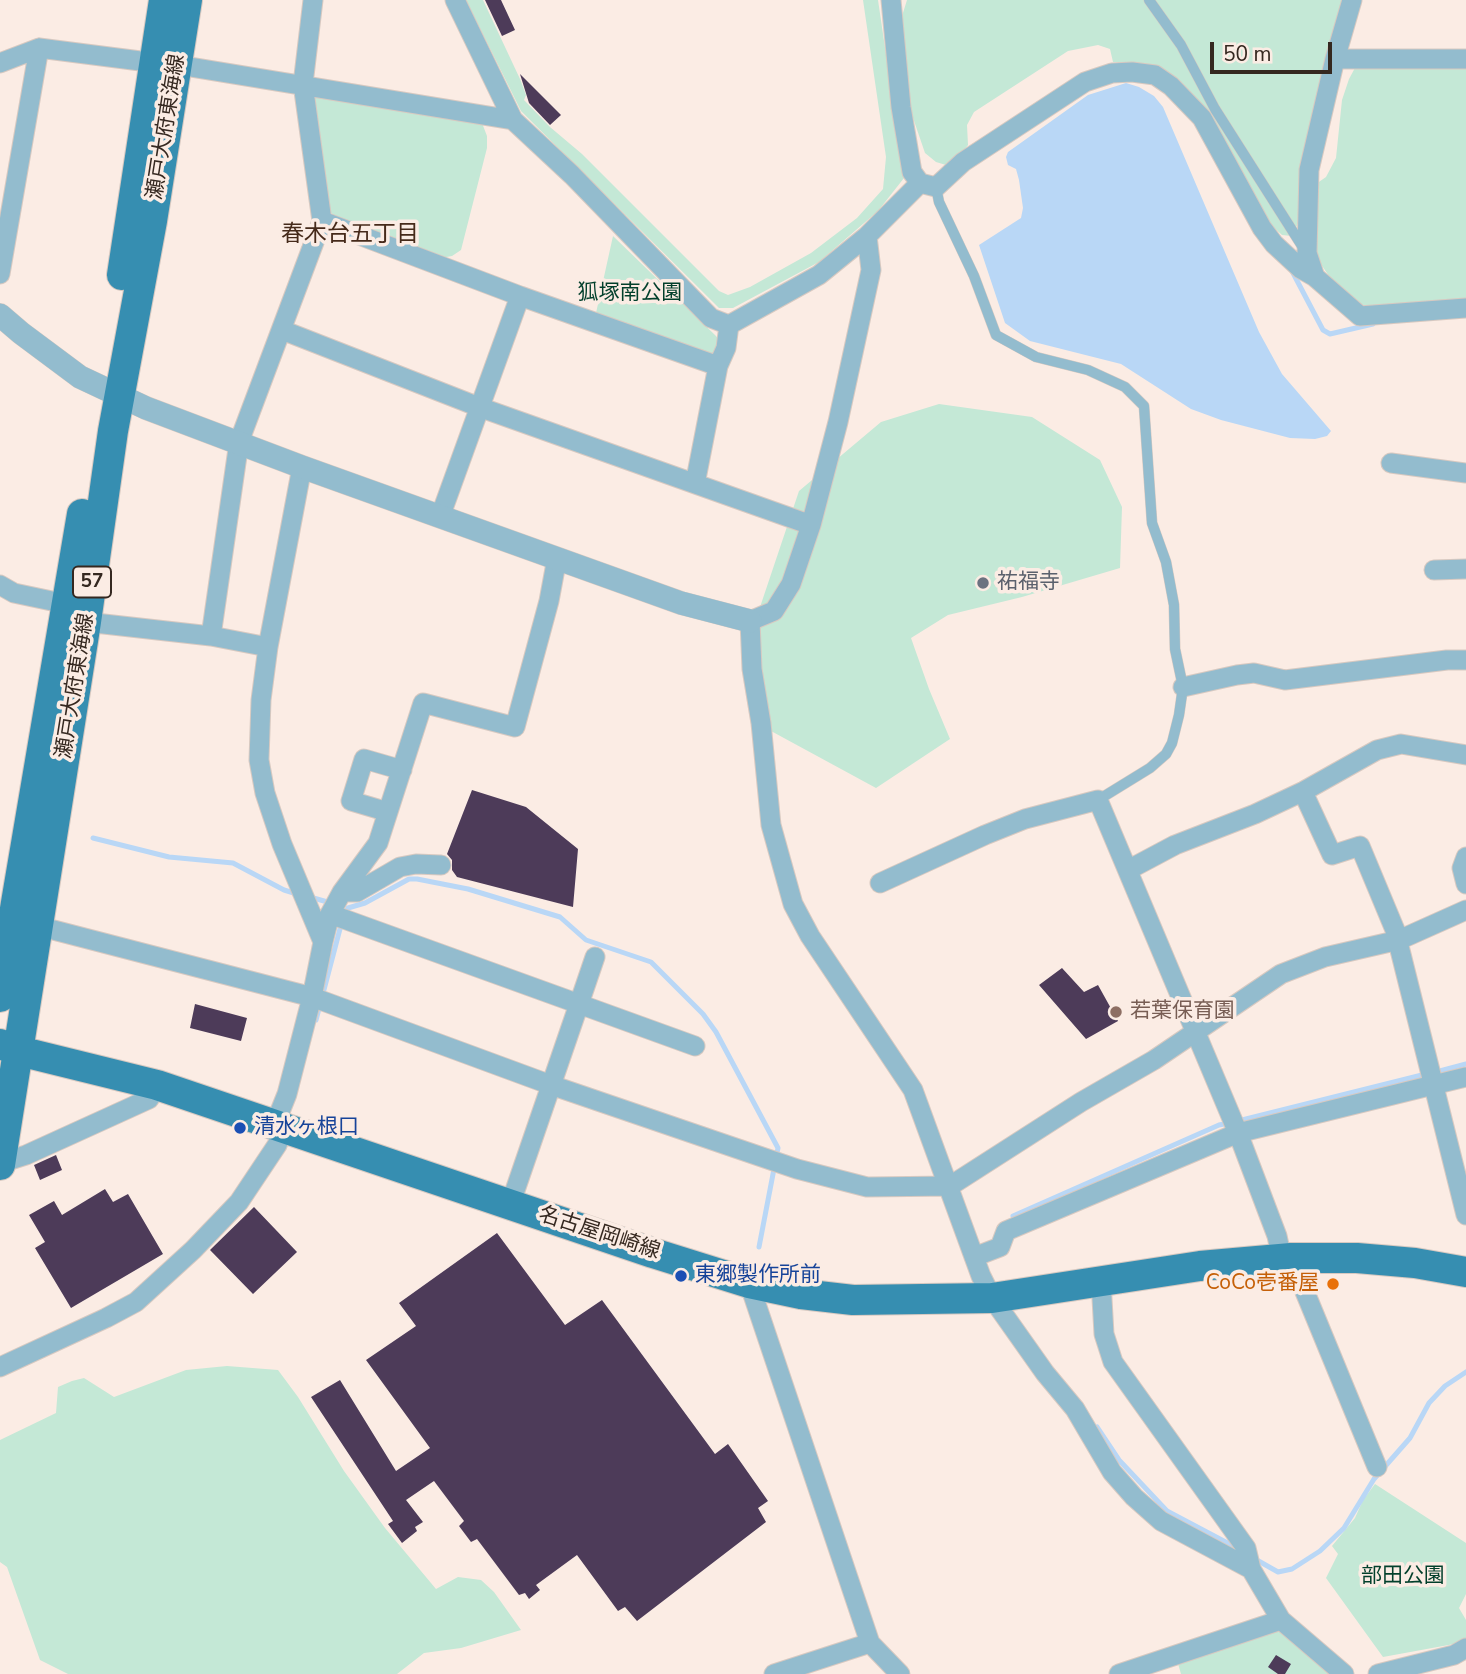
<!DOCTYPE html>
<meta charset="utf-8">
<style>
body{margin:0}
#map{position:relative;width:1466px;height:1674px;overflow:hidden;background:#fbece4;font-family:"Nunito Sans",sans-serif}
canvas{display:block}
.scale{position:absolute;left:1210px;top:42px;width:122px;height:32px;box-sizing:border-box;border:4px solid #352820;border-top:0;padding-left:9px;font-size:21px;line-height:24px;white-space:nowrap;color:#352820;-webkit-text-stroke:5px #fbece4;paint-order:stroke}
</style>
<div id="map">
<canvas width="1466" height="1674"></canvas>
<div class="scale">50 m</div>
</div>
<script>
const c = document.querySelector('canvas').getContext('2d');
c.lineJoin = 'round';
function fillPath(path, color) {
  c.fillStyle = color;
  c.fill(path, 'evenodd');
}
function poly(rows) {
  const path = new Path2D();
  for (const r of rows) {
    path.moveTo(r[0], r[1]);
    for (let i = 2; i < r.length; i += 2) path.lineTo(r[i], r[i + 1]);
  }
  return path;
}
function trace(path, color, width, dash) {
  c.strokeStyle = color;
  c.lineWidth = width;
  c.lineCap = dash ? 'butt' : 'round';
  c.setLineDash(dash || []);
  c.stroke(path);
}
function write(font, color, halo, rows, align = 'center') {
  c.font = font + ' "Nunito Sans","Noto Sans JP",sans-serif';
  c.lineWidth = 7;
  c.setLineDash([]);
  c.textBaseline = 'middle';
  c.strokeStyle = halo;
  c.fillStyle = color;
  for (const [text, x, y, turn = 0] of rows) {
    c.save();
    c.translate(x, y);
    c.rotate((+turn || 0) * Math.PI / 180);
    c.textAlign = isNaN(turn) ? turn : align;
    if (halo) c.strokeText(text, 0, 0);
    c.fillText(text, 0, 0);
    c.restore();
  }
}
fillPath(poly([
 [466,0,483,0,520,79,526,95,524,100,550,127,582,154,719,291,728,295,750,287,811,253,857,218,883,189,886,157,863,0,878,0,899,143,905,172,904,178,878,211,819,262,733,308,719,308,521,111],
 [907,0,1348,0,1305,209,1292,236,1282,235,1260,215,1219,141,1137,64,1113,62,1110,49,1098,45,1068,51,974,112,967,125,968,145,960,156,946,165,936,162,925,153,911,112,898,29],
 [1356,66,1466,67,1466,301,1369,308,1348,297,1331,279,1312,251,1313,186,1326,177,1336,158,1342,100,1349,79],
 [314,95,482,123,487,136,487,148,461,250,452,256,441,258,334,216,329,210],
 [613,236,716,336,719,340,717,351,712,354,596,313],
 [939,404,1032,417,1100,460,1122,507,1120,568,1022,597,948,615,911,638,929,689,950,739,876,788,771,731,760,691,755,622,799,491,881,422],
 [227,1366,278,1370,298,1397,344,1471,385,1528,436,1589,458,1577,481,1580,494,1592,521,1630,461,1648,424,1653,397,1674,68,1674,40,1660,7,1567,0,1562,0,1440,56,1413,58,1387,72,1381,84,1378,114,1397,186,1370],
 [1375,1484,1466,1543,1466,1594,1459,1608,1466,1620,1466,1638,1454,1644,1383,1657,1326,1578,1338,1554,1332,1546,1355,1518,1363,1500],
 [1280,1629,1332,1674,1181,1674,1177,1660]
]), '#c4e8d6');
fillPath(poly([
 [1126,83,1139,87,1154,96,1163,107,1259,332,1282,374,1331,431,1327,436,1315,439,1290,438,1221,420,1191,409,1121,364,1030,341,1005,323,979,245,1021,218,1023,208,1019,180,1016,169,1008,165,1006,157,1008,152,1088,95]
]), '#b9d7f6');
trace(poly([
 [1293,273,1323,330,1330,334,1373,324],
 [93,838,169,857,233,863,284,890,297,894],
 [310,897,331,903],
 [316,1020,341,925,348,908,365,903,409,879,417,879,468,889,560,917,586,940,651,962,703,1014,716,1032,778,1148,759,1247],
 [1436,1072,1466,1064],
 [1238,1121,1426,1074],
 [1013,1216,1219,1125,1229,1123],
 [1097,1427,1119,1460,1167,1511,1237,1548],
 [1255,1559,1278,1572,1292,1569,1320,1551,1344,1528,1374,1479,1410,1438,1429,1403,1445,1386,1466,1372]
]), '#b9d7f6', 5);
fillPath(poly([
 [485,0,501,0,515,30,502,36],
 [520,74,561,115,550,125,529,103],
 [472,790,526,807,578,849,573,907,457,877,452,870,452,860,447,854],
 [1062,968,1084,992,1098,985,1118,1021,1086,1039,1039,985],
 [195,1004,247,1018,241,1041,190,1028],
 [56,1155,62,1170,40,1180,34,1165],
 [105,1189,113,1202,128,1194,163,1254,71,1308,35,1248,45,1242,29,1215,54,1201,62,1215],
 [254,1207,297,1252,253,1294,210,1250],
 [497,1233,565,1325,602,1300,715,1454,728,1444,768,1501,758,1508,766,1522,637,1621,625,1607,618,1611,577,1555,536,1585,540,1590,529,1599,525,1593,519,1595,477,1539,471,1542,459,1526,464,1521,434,1481,406,1500,423,1522,415,1527,417,1531,402,1543,388,1524,393,1521,311,1397,340,1380,396,1471,430,1448,366,1360,416,1326,399,1303],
 [1276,1655,1291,1664,1285,1674,1278,1674,1268,1667]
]), '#4d3b59');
const service = poly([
 [1149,0,1181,45,1215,109,1304,249],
 [936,187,939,202,974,276,996,335,1036,357,1088,370,1125,387,1144,406,1152,523,1166,562,1174,605,1175,649,1183,687,1179,715,1172,743,1166,754,1150,768,1098,800]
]);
const minor = poly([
 [455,0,513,120,572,175,711,318,729,325],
 [891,0,901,107,912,172,920,183,936,187,963,162,1085,82,1112,73,1132,72,1155,75,1171,86,1202,118,1262,228,1274,244,1301,269,1315,277,1360,316,1466,308],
 [1335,59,1466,59],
 [0,63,39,48,156,63],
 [178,65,513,120],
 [322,221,520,296,718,366],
 [867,236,871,270,838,422,811,525,791,584,774,611,750,621,752,669,761,723,771,825,793,904,810,936,913,1090,981,1276,992,1298,1045,1373,1075,1409,1112,1472,1134,1497,1161,1521,1251,1569,1281,1620,1344,1674],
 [0,274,39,48],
 [1315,277,1307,253,1309,170,1335,59,1352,0],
 [729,325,819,275,867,236,920,183],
 [282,330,479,407,811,525],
 [1391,463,1466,473],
 [302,467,268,647,261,700,259,760,265,793,282,844,323,942,330,914,342,892,378,843,423,703,515,727,549,601,557,558],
 [695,484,718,366,726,348,729,325],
 [440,517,520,296],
 [1434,570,1466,569],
 [0,585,14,593,66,604],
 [86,622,211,636,268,647],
 [211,636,239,442,322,221,303,84,313,0],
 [1183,687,1237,675,1254,673,1285,680,1447,660,1466,660],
 [1303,792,1332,855,1360,846,1395,930,1466,1215],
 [388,812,351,801,364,759,402,770],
 [1466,857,1462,868,1466,884],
 [1128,870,1175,845,1255,814,1304,791,1377,750,1401,744,1466,755],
 [880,883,985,835,1025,819,1098,800,1238,1133,1277,1236,1282,1259],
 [342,892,357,892,400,867,416,864,441,865],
 [330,914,579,1004,510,1205],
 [38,926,312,997,551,1085,797,1169,867,1187,950,1186,1081,1102,1154,1060,1281,974,1325,957,1399,940,1466,910],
 [595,957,579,1004,695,1046],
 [275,1124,287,1094,312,997,323,942],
 [1,1163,26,1155,149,1099,157,1085],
 [974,1257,1000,1247,1006,1231,1238,1133,1466,1077],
 [1291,1258,1377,1467],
 [1101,1281,1104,1334,1113,1362,1246,1548,1251,1569],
 [749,1283,870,1643,900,1674],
 [0,1367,106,1318,136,1302,193,1250,239,1202,277,1145,284,1128],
 [774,1674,870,1643],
 [1119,1674,1281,1620],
 [1378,1674,1454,1655,1466,1648]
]);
const tertiary = poly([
 [0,315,21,333,80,377,146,408,302,467,681,603,750,621]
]);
const primary = poly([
 [122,275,164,0],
 [0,997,82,514],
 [0,1044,19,1051,157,1085,653,1253,749,1283,801,1294,853,1300,992,1298,1200,1266,1291,1258,1357,1258,1415,1263,1466,1272],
 [0,1165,86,622,113,431,152,221,187,0]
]);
trace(service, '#d7c9c1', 11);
trace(minor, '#d7c9c1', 21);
trace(tertiary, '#d7c9c1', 24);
trace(primary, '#d7c9c1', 32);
trace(service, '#93bcce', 10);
trace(minor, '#93bcce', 19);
trace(tertiary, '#93bcce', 23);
trace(primary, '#368eb1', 30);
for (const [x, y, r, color] of [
 [983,583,7,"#6b7280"],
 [1116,1012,7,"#8d6e63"],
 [240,1128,7,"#1a4fb4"],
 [681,1276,7,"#1a4fb4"],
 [1333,1284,7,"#e8710a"]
]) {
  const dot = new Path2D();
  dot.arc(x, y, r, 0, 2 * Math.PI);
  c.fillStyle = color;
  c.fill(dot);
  trace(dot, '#fbece4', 2.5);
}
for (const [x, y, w] of [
 [92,582,38]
]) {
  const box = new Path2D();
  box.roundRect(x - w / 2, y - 15.5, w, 31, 5);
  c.fillStyle = '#fbece4';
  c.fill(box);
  trace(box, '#352820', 2);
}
write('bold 19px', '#352820', null, [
 ["57",92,582]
]);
write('21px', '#352820', '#fbece4', [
 ["瀬戸大府東海線",167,127,-81],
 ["瀬戸大府東海線",76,686,-81],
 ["名古屋岡崎線",599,1234,18]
]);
write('21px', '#023f2b', '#fbece4', [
 ["狐塚南公園",630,294],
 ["部田公園",1403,1577]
]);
write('21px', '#5b616d', '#fbece4', [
 ["祐福寺",997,583]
], 'left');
write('21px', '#785e54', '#fbece4', [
 ["若葉保育園",1130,1012]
], 'left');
write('21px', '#164399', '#fbece4', [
 ["清水ヶ根口",254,1128],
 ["東郷製作所前",695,1276]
], 'left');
write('21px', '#c56008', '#fbece4', [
 ["CoCo壱番屋",1319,1284]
], 'right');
write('23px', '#462a1a', '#fbece4', [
 ["春木台五丁目",350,235]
]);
</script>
